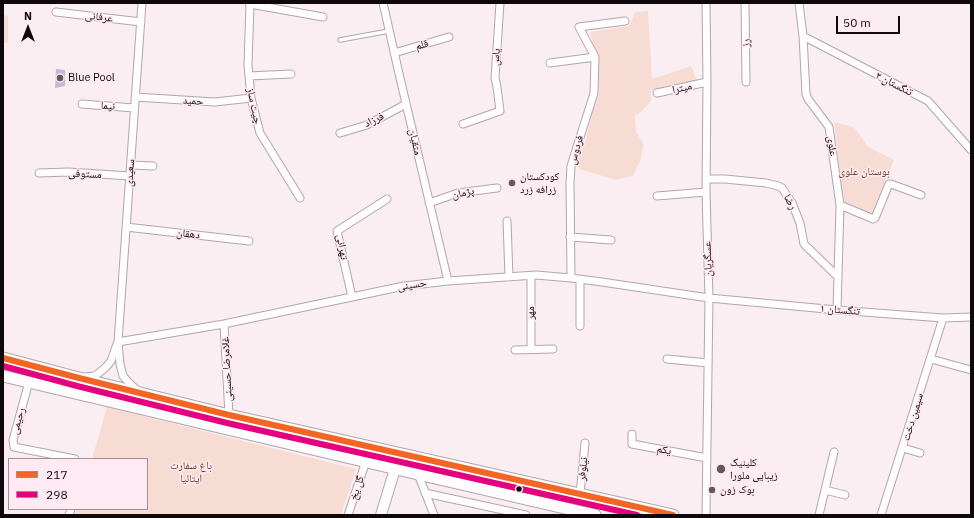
<!DOCTYPE html>
<meta charset="utf-8">
<style>
body{margin:0}
#map{position:relative;width:974px;height:518px;overflow:hidden;background:#faeef3;font-family:"IBM Plex Sans",sans-serif}
canvas{display:block}
.frame{position:absolute;inset:0;border:4px solid #10090c;pointer-events:none}
.legend{position:absolute;left:8px;top:458px;width:140px;height:52px;box-sizing:border-box;background:#ffe9f2;border:1px solid #9f8f96;margin:0;padding:5px 7px;list-style:none;font-size:12px;color:#10090c}
.legend li{display:flex;align-items:center;gap:8px;height:20px}
.legend b{width:20px;border:1px solid #9f8f96}
.north{position:absolute;left:8px;top:8px;width:40px;height:40px;-webkit-text-stroke:3px #ffe9f2;paint-order:stroke;rotate:0deg;font-size:11px;font-weight:700;line-height:16px;text-align:center;color:#10090c}
.north::after{content:'';display:block;margin:auto;width:14px;height:18px;background:#10090c;clip-path:polygon(50% 0,100% 100%,50% 72%,0 100%)}
.scale{position:absolute;left:836px;top:16px;width:64px;height:18px;box-sizing:border-box;border:2px solid #10090c;border-top:0;padding-left:5px;font-size:12px;line-height:14px;white-space:nowrap;color:#10090c;-webkit-text-stroke:3px #ffe9f2;paint-order:stroke}
</style>
<div id="map">
<canvas width="974" height="518"></canvas>
<div class="frame"></div>
<ul class="legend">
<li><b style="height:5px;background:#f26522"></b>217</li>
<li><b style="height:5px;background:#e5007d"></b>298</li>
</ul>
<div class="north">N</div>
<div class="scale">50 m</div>
</div>
<script>
const c = document.querySelector('canvas').getContext('2d');
c.lineJoin = 'round';
function fillPath(path, color) {
  c.fillStyle = color;
  c.fill(path, 'evenodd');
}
function poly(rows) {
  const path = new Path2D();
  for (const r of rows) {
    path.moveTo(r[0], r[1]);
    for (let i = 2; i < r.length; i += 2) path.lineTo(r[i], r[i + 1]);
  }
  return path;
}
function trace(path, color, width, dash) {
  c.strokeStyle = color;
  c.lineWidth = width;
  c.lineCap = dash ? 'butt' : 'round';
  c.setLineDash(dash || []);
  c.stroke(path);
}
function write(font, color, halo, rows, align = 'center') {
  c.font = font + ' "IBM Plex Sans","Noto Naskh Arabic",sans-serif';
  c.lineWidth = 3;
  c.setLineDash([]);
  c.textBaseline = 'middle';
  c.strokeStyle = halo;
  c.fillStyle = color;
  for (const [text, x, y, turn = 0] of rows) {
    c.save();
    c.translate(x, y);
    c.rotate((+turn || 0) * Math.PI / 180);
    c.textAlign = isNaN(turn) ? turn : align;
    if (halo) c.strokeText(text, 0, 0);
    c.fillText(text, 0, 0);
    c.restore();
  }
}
fillPath(poly([
 [648,11,652,79,691,66,697,81,651,90,651,101,641,112,635,116,636,132,644,144,640,161,633,176,616,180,579,169,577,161,586,140,593,108,599,94,599,62,594,49,590,32,629,26,635,12],
 [3,15,8,16,8,43,3,42],
 [834,122,854,127,868,147,894,160,872,214,844,202],
 [107,407,356,469,341,515,75,515,77,509,147,509,147,459,92,459]
]), '#f7dcd4');
fillPath(poly([
 [56,69,65,70,65,86,55,88]
]), '#c2b9d7');
const lane = poly([
 [340,40,389,31]
]);
const street = poly([
 [249,3,250,4,248,65,251,98,260,133,300,198],
 [383,3,400,78,448,281],
 [706,3,707,82,706,192,709,298,706,515],
 [745,3,746,82],
 [799,3,803,36,806,94,808,99,829,127,840,205,837,310],
 [250,4,323,17],
 [56,12,141,22],
 [803,36,928,101,971,150],
 [394,53,449,37],
 [550,63,595,57],
 [249,76,291,74],
 [657,93,707,82],
 [135,97,215,102,251,98],
 [82,104,134,108],
 [463,124,500,111,497,87,495,78,500,3],
 [340,133,367,125,406,104],
 [131,165,153,166],
 [39,173,68,172,130,176],
 [706,179,725,179,766,183,778,186,782,188,792,203,800,223,804,244,838,277],
 [657,196,706,192],
 [429,203,458,193,497,188],
 [840,205,871,218,873,219,875,218,889,184,891,184,921,195],
 [507,221,509,277],
 [126,227,249,241],
 [570,237,611,240],
 [531,276,531,349],
 [571,278,570,183,571,166,594,93,595,57,579,27,625,21],
 [580,280,580,326],
 [352,297,337,231,387,199],
 [224,324,229,415],
 [118,342,224,324,404,286,448,281,521,276,536,275,571,278,602,282,709,298,837,310,943,318,971,317],
 [515,350,553,349],
 [667,359,708,363],
 [931,359,971,370],
 [85,377,94,376,99,373,106,367,111,361,117,344],
 [29,382,13,440,14,447,75,459],
 [138,391,130,384,123,376,120,364,118,342,142,3],
 [632,434,632,444,707,458],
 [903,448,920,453],
 [418,474,434,515],
 [825,490,845,495],
 [425,493,526,515],
 [580,494,585,443],
 [69,515,71,509],
 [348,515,366,461],
 [819,515,834,452],
 [881,515,943,318]
]);
const secondary = poly([
 [381,515,395,469]
]);
const primary = poly([
 [3,358,79,378,229,415,673,515],
 [3,376,418,474,595,515]
]);
trace(lane, '#b0a7ab', 5.5);
trace(street, '#b0a7ab', 9);
trace(secondary, '#b0a7ab', 12);
trace(primary, '#b0a7ab', 13);
trace(lane, '#fefcfd', 3.5);
trace(street, '#fefcfd', 7);
trace(secondary, '#fefcfd', 10);
trace(primary, '#fefcfd', 11);
trace(poly([
 [3,358,79,378,229,415,673,515]
]), '#f26522', 6);
trace(poly([
 [3,366,77,386,227,423,637,515]
]), '#e5007d', 6);
for (const [x, y, r, color] of [
 [60,78,4,"#62595d"],
 [512,183,4,"#62595d"],
 [721,469,5,"#62595d"],
 [519,489,3.5,"#10090c"],
 [712,490,4,"#62595d"]
]) {
  const dot = new Path2D();
  dot.arc(x, y, r, 0, 2 * Math.PI);
  c.fillStyle = color;
  c.fill(dot);
  trace(dot, '#ffe9f2', 1.5);
}
write('11px', '#10090c', '#ffe9f2', [
 ["عرفانی",99,17,7],
 ["رز",746,43,-91],
 ["قلم",422,45,-16],
 ["یاس",496,57,-86],
 ["تنگستان ۲",894,84,27],
 ["میترا",682,88,-12],
 ["حمید",193,101,4],
 ["نیما",108,106,5],
 ["چیت ساز",254,106,78],
 ["فرزاد",374,120,-26],
 ["متقیان",415,142,77],
 ["علوی",832,146,82],
 ["فردوس",576,150,-74],
 ["سعیدی",130,173,-86],
 ["مستوفی",85,174,3],
 ["پژمان",463,193,-12],
 ["رضا",790,202,61],
 ["دهقان",188,234,6],
 ["تهرانی",342,247,80],
 ["عسگریان",708,259,-92],
 ["حسینی",412,285,-8],
 ["تنگستان ۱",840,310,5],
 ["مهر",531,313,-90],
 ["غلامرضا حسینی",227,369,-93],
 ["سیمین دخت",913,417,-73],
 ["رحیمی",18,421,-74],
 ["یکم",664,450,10],
 ["نیلوفر",583,469,-84],
 ["گل یخ",357,488,-72]
]);
write('11px', '#10090c', '#ffe9f2', [
 ["Blue Pool",68,78],
 ["کودکستان",520,177],
 ["زرافه زرد",520,190],
 ["کلینیک",730,463],
 ["زیبایی ملورا",730,476],
 ["بوک زون",720,490]
], 'left');
write('11px', '#6e371a', '#ffe9f2', [
 ["بوستان علوی",864,172],
 ["باغ سفارت",191,466],
 ["ایتالیا",191,479]
]);
</script>
